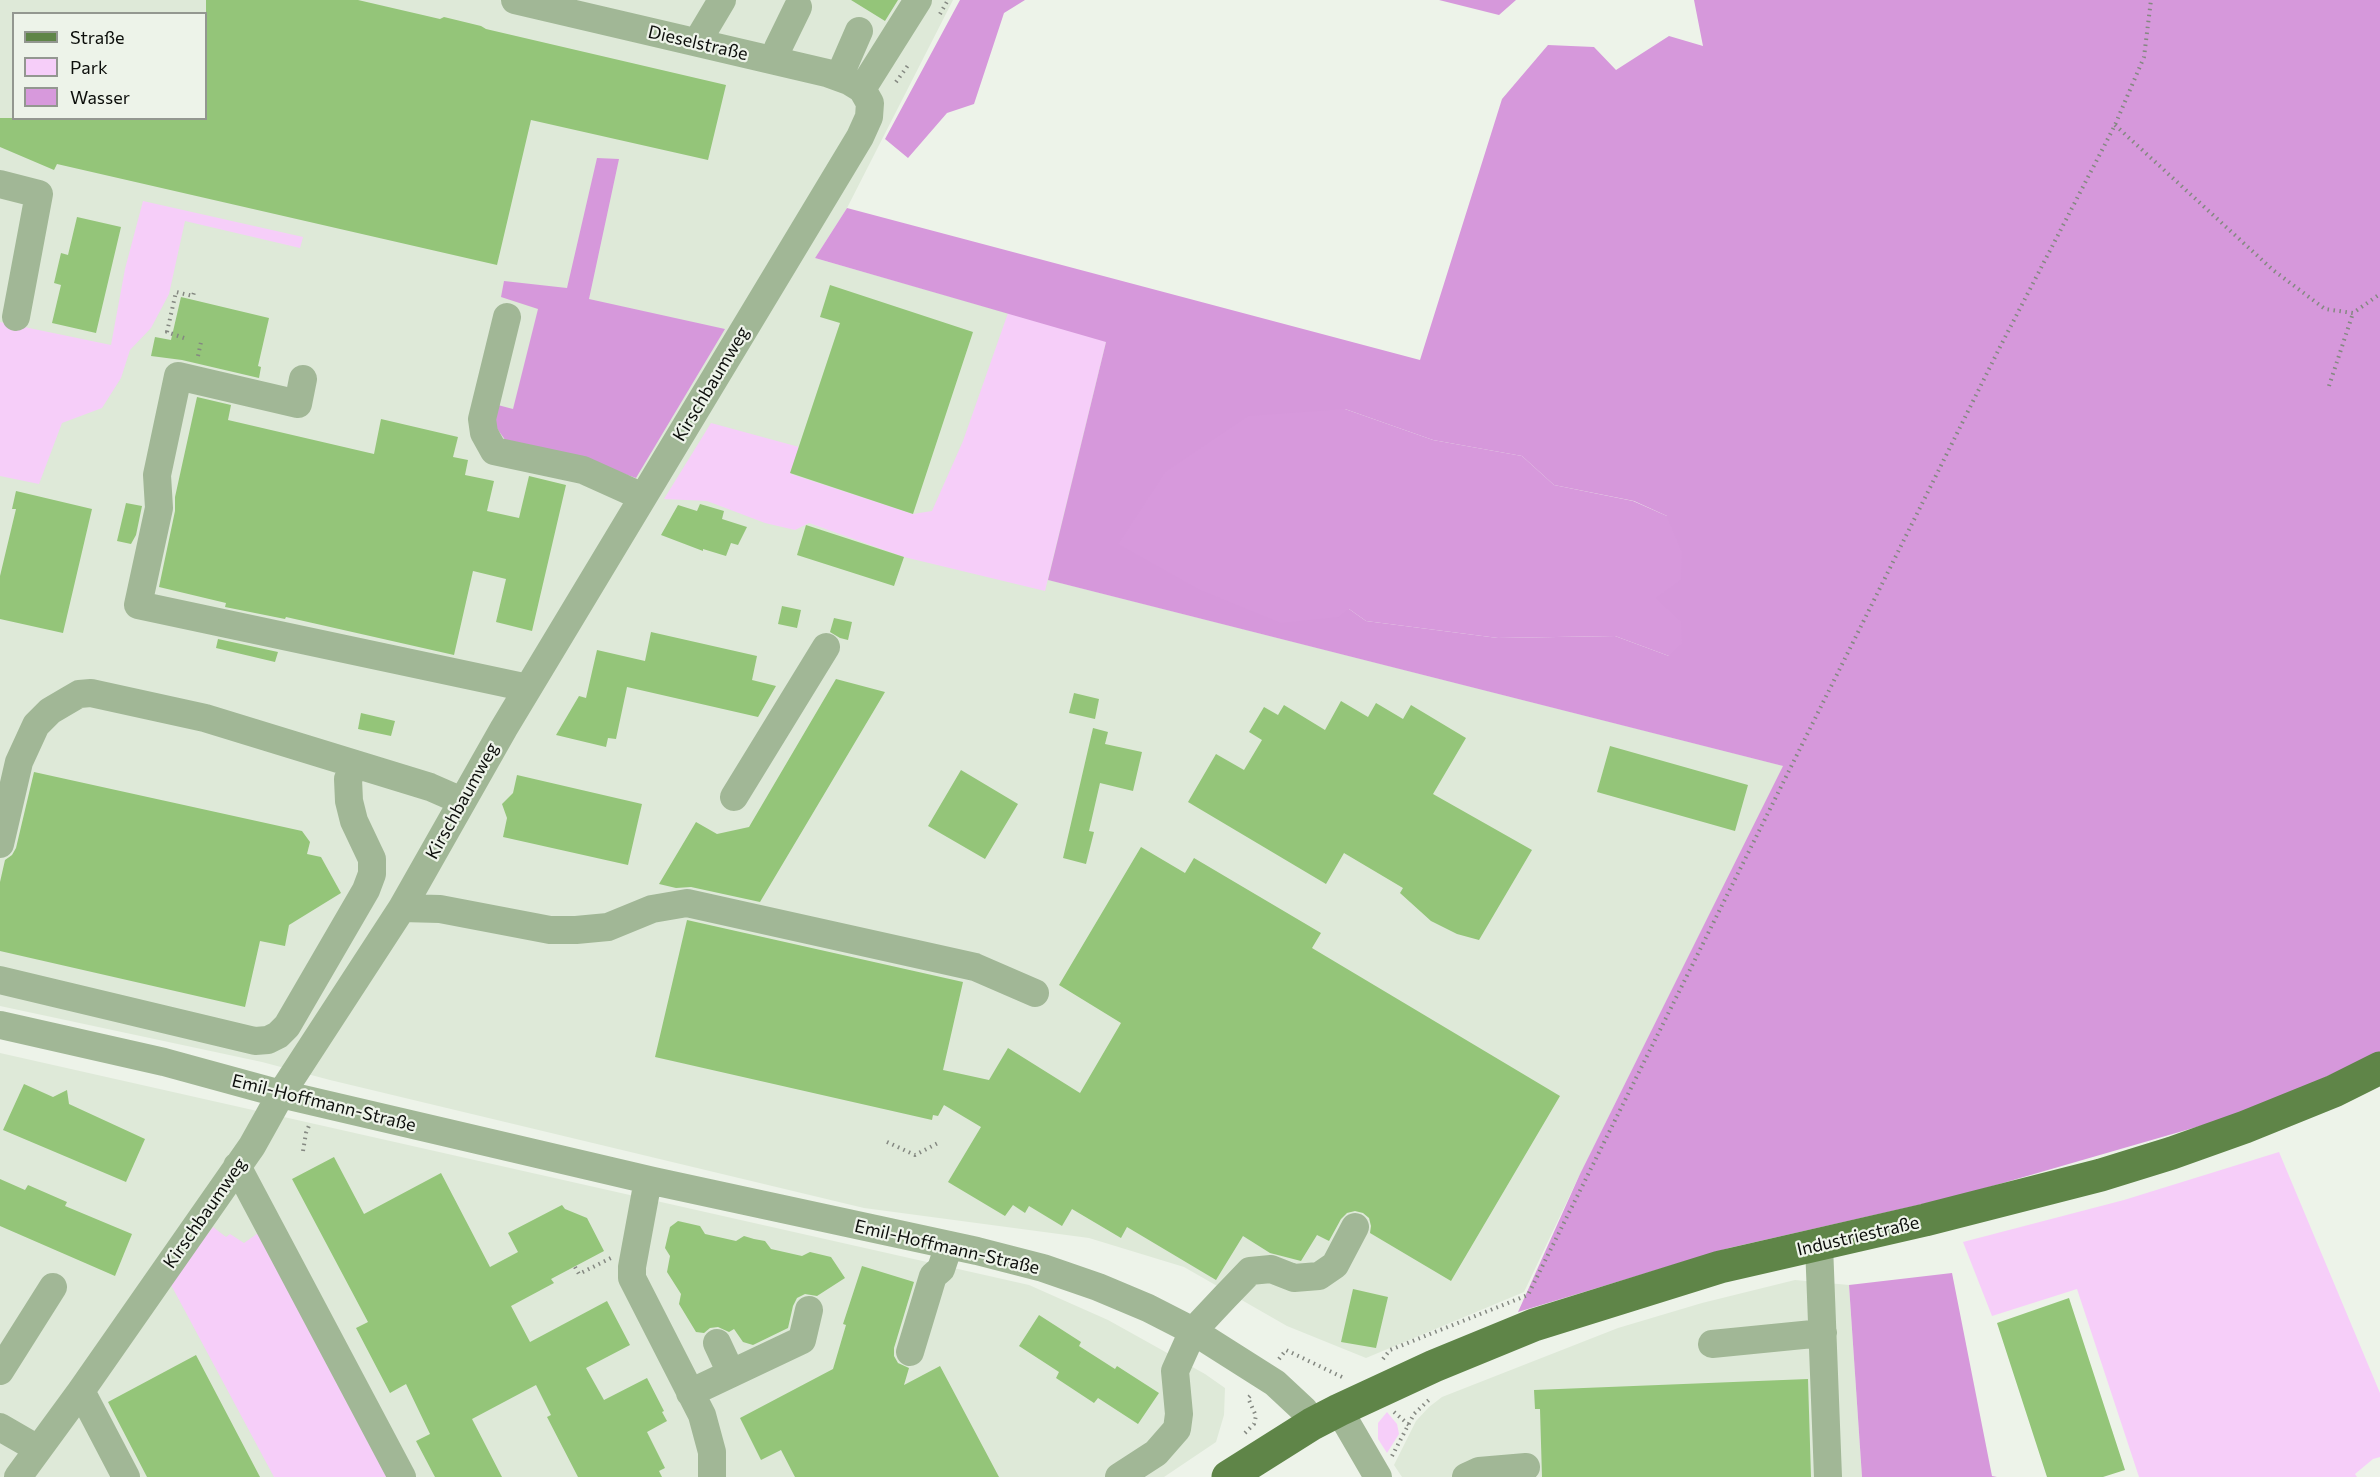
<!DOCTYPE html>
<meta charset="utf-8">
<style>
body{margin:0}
#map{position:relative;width:2380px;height:1477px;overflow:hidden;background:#edf3e9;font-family:Commissioner,sans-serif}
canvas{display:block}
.legend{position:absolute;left:12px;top:12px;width:195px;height:108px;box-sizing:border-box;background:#edf3e9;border:2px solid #939790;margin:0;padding:8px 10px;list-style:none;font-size:18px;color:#0c0e0b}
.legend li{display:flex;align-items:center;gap:12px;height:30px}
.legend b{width:30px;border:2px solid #939790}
</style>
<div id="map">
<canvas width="2380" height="1477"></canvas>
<ul class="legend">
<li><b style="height:8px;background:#5f8548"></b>Straße</li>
<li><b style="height:16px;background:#f6cef9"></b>Park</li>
<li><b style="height:16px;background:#d799dc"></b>Wasser</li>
</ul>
</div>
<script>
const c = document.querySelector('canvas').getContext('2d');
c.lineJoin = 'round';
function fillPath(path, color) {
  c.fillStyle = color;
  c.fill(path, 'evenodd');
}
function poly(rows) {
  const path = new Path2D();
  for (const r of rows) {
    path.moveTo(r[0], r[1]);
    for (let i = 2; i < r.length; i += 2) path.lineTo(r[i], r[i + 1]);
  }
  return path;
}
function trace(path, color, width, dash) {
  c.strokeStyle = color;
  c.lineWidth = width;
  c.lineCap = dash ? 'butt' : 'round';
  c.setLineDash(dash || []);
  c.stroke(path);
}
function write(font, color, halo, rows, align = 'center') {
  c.font = font + ' Commissioner,sans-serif';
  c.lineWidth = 4.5;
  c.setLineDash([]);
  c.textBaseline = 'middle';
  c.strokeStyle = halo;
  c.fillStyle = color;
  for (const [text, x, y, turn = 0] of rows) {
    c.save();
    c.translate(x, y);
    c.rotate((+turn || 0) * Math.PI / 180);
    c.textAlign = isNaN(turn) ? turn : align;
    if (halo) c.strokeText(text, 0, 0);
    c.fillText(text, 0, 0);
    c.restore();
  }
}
fillPath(poly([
 [0,0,953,0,847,208,815,258,1106,341,1049,580,1784,766,1580,1174,1524,1292,1366,1358,1287,1326,1184,1267,1089,1238,864,1208,330,1080,262,1062,0,1006],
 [14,14,206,14,206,118,14,118],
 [0,1053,1029,1285,1108,1320,1205,1374,1225,1388,1224,1415,1216,1442,1164,1477,0,1477],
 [1795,1280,1849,1285,1862,1477,1402,1477,1394,1465,1416,1421,1429,1407,1442,1397,1618,1328,1702,1303]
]), '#dee9d8');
fillPath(poly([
 [143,201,303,237,300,248,185,221,169,294,151,328,130,350,121,378,102,408,62,423,39,484,0,476,0,322,111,345,125,269],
 [1008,313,1106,341,1045,591,904,557,809,523,795,530,765,523,707,501,664,499,711,423,799,447,791,474,913,514,932,511,963,441],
 [2279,1152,2380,1393,2380,1457,2373,1459,2355,1474,2357,1477,2139,1477,2077,1289,1992,1316,1963,1242,2124,1200],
 [213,1227,226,1237,230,1234,244,1243,261,1231,390,1477,274,1477,170,1283],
 [1387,1412,1397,1424,1399,1434,1387,1453,1378,1439,1378,1423]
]), '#f6cef9');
fillPath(poly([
 [960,0,1025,0,1004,13,974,104,947,113,908,158,885,139],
 [1439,0,1516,0,1499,15],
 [1694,0,2380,0,2380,1052,2252,1111,1958,1196,1729,1248,1518,1312,1580,1174,1783,766,1048,580,1106,342,815,258,847,208,1420,360,1502,99,1548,45,1594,47,1616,70,1669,36,1703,46],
 [1345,409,1433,440,1522,456,1554,485,1634,501,1667,516,1655,598,1669,656,1615,636,1498,638,1366,621,1349,609],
 [597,158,619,159,589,299,725,329,636,478,582,459,506,441,490,419,494,404,513,409,538,309,501,297,504,281,567,288],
 [1952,1273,1992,1476,1997,1477,1862,1477,1849,1285]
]), '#d698db');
fillPath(poly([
 [1345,409,1433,440,1522,456,1554,485,1633,501,1667,516,1682,552,1681,580,1656,598,1681,621,1682,644,1669,656,1615,636,1498,638,1366,621,1349,609,1339,617,1281,623,1198,589,1118,544,1165,472,1248,416]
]), '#d799dc');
fillPath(poly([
 [206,0,358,0,440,19,444,17,481,26,486,29,726,85,708,160,531,120,497,265,57,164,54,170,0,147,0,118,206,118],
 [851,0,898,0,885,21],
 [77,217,121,227,96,333,52,323,61,285,54,283,61,253,68,255],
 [830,285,973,332,913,514,790,473,840,323,820,317],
 [181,297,269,318,258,366,261,367,259,378,182,360,151,356,155,337,171,340],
 [197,397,231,405,228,420,374,454,381,419,458,437,453,457,468,460,465,475,494,481,487,511,519,518,529,476,566,485,532,631,496,622,506,579,473,571,454,655,286,617,285,619,225,607,226,603,159,587,175,511,175,497],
 [16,491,92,509,63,633,0,619,0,576,16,509,12,509],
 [126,503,142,506,136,535,131,544,117,541],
 [700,504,724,511,722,519,747,527,738,545,731,543,726,556,703,549,703,551,661,535,678,505,697,511],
 [806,525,904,557,894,586,797,555],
 [782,606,801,610,797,628,778,624],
 [834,618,852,622,848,640,840,638,830,632],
 [651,632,757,656,752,680,776,686,758,717,627,687,616,739,608,738,606,747,556,735,579,696,586,698,597,650,645,661],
 [218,639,278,652,275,662,216,648],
 [836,679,885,692,760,902,691,887,676,888,659,884,696,822,717,834,749,827],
 [1074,693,1099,699,1095,719,1069,713],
 [1341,701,1368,717,1376,703,1403,719,1411,705,1466,738,1433,794,1532,850,1479,940,1457,934,1431,921,1400,893,1403,888,1344,853,1326,884,1188,802,1216,754,1244,770,1262,740,1249,732,1264,707,1278,715,1284,705,1325,730],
 [361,713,395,721,391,736,358,729],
 [1093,728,1108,732,1105,744,1142,752,1133,791,1100,783,1089,831,1094,832,1086,864,1063,858],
 [1610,746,1748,785,1735,831,1597,792],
 [961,770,1018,804,985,859,928,826],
 [34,772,302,831,310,842,307,854,321,857,341,893,289,925,285,946,260,941,245,1007,0,951,0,882,5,860,12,855,16,848],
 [517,775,642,804,628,865,503,837,507,818,502,804,513,793],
 [1141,847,1185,873,1194,858,1321,933,1312,948,1560,1096,1451,1281,1370,1233,1371,1226,1369,1218,1363,1213,1355,1211,1347,1213,1341,1219,1329,1241,1317,1235,1301,1261,1270,1253,1243,1236,1216,1280,1127,1227,1121,1238,1072,1209,1062,1226,1029,1206,1025,1213,1013,1205,1005,1216,948,1182,981,1127,944,1105,938,1116,933,1115,932,1120,655,1057,687,920,963,982,943,1070,989,1080,1008,1048,1080,1093,1121,1023,1059,985],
 [24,1084,53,1097,67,1090,69,1104,145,1139,126,1182,3,1130],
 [334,1157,364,1214,441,1173,490,1267,518,1252,508,1233,562,1205,565,1209,587,1218,604,1251,551,1279,554,1283,511,1306,530,1342,607,1301,630,1345,586,1368,604,1400,647,1378,664,1411,662,1412,667,1421,647,1432,665,1468,659,1471,662,1477,578,1477,547,1417,551,1415,536,1385,472,1419,502,1477,435,1477,416,1441,430,1434,406,1384,390,1393,356,1328,368,1322,292,1179],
 [0,1179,25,1190,28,1185,67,1202,65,1206,132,1234,115,1276,0,1226],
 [678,1221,700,1226,705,1234,736,1241,744,1236,754,1239,765,1241,771,1249,802,1256,810,1252,831,1257,845,1278,817,1296,805,1294,797,1298,793,1306,788,1328,753,1345,743,1342,734,1329,729,1332,718,1327,710,1328,704,1333,696,1332,679,1304,681,1294,667,1272,670,1256,665,1248,670,1227],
 [862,1266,914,1282,894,1348,894,1356,898,1363,909,1368,904,1385,940,1366,999,1477,795,1477,781,1450,761,1460,740,1418,833,1369,846,1325,843,1324],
 [1353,1289,1388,1297,1376,1348,1341,1342],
 [2069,1298,2125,1470,2103,1477,2047,1477,1997,1323],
 [1039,1315,1081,1342,1079,1346,1115,1369,1117,1366,1159,1393,1138,1424,1098,1398,1094,1403,1056,1378,1059,1372,1019,1346],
 [196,1355,260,1477,147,1477,108,1402],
 [1808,1379,1811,1477,1542,1477,1540,1409,1535,1409,1534,1390]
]), '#94c579');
trace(poly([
 [940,14,948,0],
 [896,82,909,64],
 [2115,125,2273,270,2325,309,2353,313,2380,294],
 [184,338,167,332,176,292,193,296,195,289],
 [198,356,201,342],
 [2329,386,2353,313],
 [887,1142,915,1155,940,1142],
 [303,1151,306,1133,310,1123],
 [575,1267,579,1274,611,1258],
 [1279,1359,1286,1350,1342,1377,1345,1376],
 [1383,1359,1390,1350,1528,1295,2000,347,2115,125,2144,57,2151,0],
 [1394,1412,1409,1425],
 [1245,1433,1254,1424,1256,1416,1248,1398,1250,1396],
 [1392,1456,1414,1414,1431,1398]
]), '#848881', 4, [1.5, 4.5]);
trace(poly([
 [697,42,722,0],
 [776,61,778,48,798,7],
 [839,77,859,31],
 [862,89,918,0],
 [0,184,39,194,16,317],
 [507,317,482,419,484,433,494,451,583,470,643,497],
 [303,379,298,404,178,376,157,475,159,508,138,605,528,688],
 [734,797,826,647],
 [0,844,19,762,36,725,50,711,67,701,79,694,91,693,205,718,430,787,462,801],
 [402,908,440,909,550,930,576,930,608,927,652,909,687,903,975,967,1035,993],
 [0,980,255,1041,268,1040,278,1035,287,1026,366,890,372,874,372,859,354,821,349,801,348,779,355,764],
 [0,1025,164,1062,281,1094,448,1133,653,1181,977,1251,1043,1268,1098,1287,1148,1308,1193,1331,1275,1383,1304,1410,1312,1424],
 [237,1166,402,1477],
 [648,1180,632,1267,632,1278,702,1415,712,1452,712,1477],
 [1819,1245,1828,1477],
 [717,1343,731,1373],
 [1712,1344,1823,1333],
 [910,1352,933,1276,941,1269,949,1245],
 [0,1371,53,1287],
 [81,1391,126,1477],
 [690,1393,802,1340,809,1310],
 [1339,1410,1378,1477],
 [0,1427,38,1449],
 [18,1477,81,1391,252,1146,281,1094,402,908,504,728,860,137,869,117,870,103,862,89,849,81,827,73,515,0],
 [1119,1477,1156,1453,1177,1429,1179,1414,1175,1371,1193,1331,1224,1298,1250,1271,1271,1269,1294,1278,1319,1276,1335,1265,1355,1227],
 [1466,1477,1479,1471,1526,1467]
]), '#a1b796', 28);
trace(poly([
 [1228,1477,1312,1424,1339,1410,1434,1366,1534,1325,1720,1267,1925,1220,2101,1175,2172,1153,2245,1127,2334,1091,2380,1068]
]), '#5f8548', 33);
write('18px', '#0c0e0b', '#edf3e9', [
 ["Dieselstraße",698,43,13],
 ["Kirschbaumweg",711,384,-59],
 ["Kirschbaumweg",462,801,-61],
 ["Emil-Hoffmann-Straße",324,1103,14],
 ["Kirschbaumweg",205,1213,-55],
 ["Industriestraße",1858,1236,-13],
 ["Emil-Hoffmann-Straße",947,1247,13]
]);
</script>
